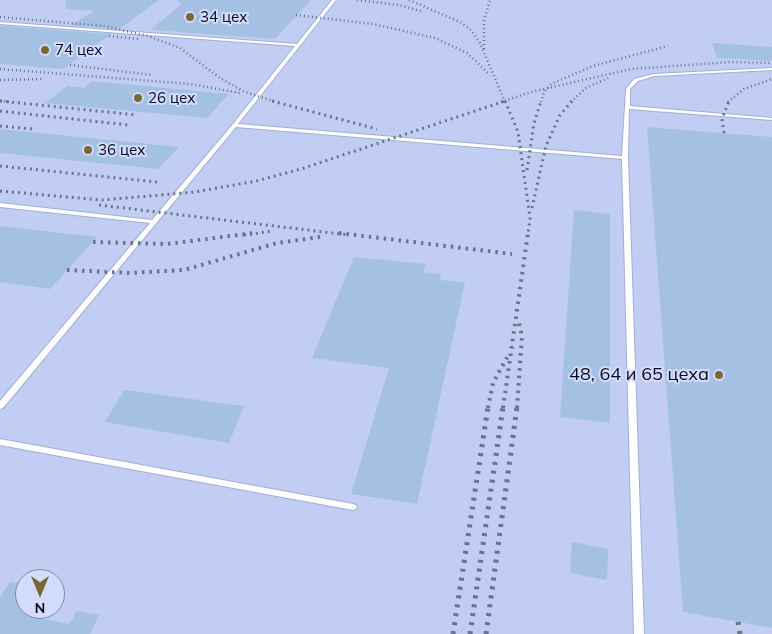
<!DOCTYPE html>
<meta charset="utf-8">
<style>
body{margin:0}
#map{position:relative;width:772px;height:634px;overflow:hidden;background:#d3dcfe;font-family:Mulish,sans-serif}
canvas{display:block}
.north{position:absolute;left:15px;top:569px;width:50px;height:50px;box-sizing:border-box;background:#d3dcfe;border:1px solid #8188a2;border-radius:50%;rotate:180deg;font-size:14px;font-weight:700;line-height:20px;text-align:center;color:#070a18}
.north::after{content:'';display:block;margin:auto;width:18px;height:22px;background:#776835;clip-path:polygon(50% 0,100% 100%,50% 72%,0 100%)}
</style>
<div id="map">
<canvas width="772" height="634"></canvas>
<div class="north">N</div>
</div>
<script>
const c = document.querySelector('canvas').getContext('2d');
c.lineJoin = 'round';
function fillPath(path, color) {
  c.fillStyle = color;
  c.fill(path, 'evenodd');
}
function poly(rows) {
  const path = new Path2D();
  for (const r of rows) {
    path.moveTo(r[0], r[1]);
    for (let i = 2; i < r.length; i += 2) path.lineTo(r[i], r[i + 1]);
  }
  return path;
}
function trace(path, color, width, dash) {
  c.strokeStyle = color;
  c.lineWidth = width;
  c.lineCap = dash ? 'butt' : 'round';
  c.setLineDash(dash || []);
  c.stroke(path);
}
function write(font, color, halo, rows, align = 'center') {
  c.font = font + ' Mulish,sans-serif';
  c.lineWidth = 4;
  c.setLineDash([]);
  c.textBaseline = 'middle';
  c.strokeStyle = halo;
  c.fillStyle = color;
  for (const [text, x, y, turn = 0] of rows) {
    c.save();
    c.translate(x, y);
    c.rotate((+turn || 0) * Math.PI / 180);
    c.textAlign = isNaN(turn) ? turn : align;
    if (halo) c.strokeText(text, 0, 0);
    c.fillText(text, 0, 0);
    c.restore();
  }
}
fillPath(poly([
 [0,0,772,0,772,634,0,634],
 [25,579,55,579,55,609,25,609]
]), '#c2cdf4');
fillPath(poly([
 [66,0,159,0,119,29,71,25,94,11,66,9],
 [177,0,311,0,275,39,150,30,181,5],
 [0,26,111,34,63,69,0,64],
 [712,43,772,47,772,61,717,58],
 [92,81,229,94,207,118,45,103,67,86,84,88],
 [647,127,772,137,772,628,683,612],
 [0,129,179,147,158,169,0,153],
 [574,210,610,214,610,423,560,417],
 [0,226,97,237,50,289,0,282],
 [354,257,426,264,423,272,441,274,440,280,465,282,417,504,351,494,389,368,312,358],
 [124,390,244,406,229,443,105,422],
 [572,542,608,549,607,580,570,573],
 [10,582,25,584,25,609,43,609,38,618,69,624,77,611,99,615,90,634,0,634,0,597]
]), '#a4c1e4');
const lane = poly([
 [332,0,336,0,238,124,622,156,626,89,634,79,654,74,772,68,772,70,654,76,638,81,630,89,630,106,772,118,772,120,629,109,628,158,644,634,634,634,622,159,236,127,3,408,0,409,0,401,150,223,0,207,0,203,152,220,233,124,295,46,0,24,0,22,297,44,332,0],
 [0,439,353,504,356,505,357,507,356,509,353,510,0,445,0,439]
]);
trace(lane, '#a3aed6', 2);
fillPath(lane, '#fff');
trace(poly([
 [357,0,399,5,421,11],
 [409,0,460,22,470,29,480,43,505,102],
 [296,15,373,24,435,38,467,53,490,75],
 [0,17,103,26,148,36,180,48,220,78,245,92,276,102],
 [109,36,138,39],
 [484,49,484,20,490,0],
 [70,65,152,75],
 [0,69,190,84,240,93],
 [0,80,41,79],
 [0,101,11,102],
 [501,102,531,92,631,69,731,62,772,63],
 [541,102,544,92,551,84,593,66,668,46],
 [571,102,586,88,608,78],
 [728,102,744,89,772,79]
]), '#6c728a', 2.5, [1, 3]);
trace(poly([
 [0,101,137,115],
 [272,101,377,129],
 [505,101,518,132,530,218,528,235],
 [0,111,128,125],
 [0,126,32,129],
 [724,133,722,119,729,101],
 [0,166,157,182],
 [527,170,534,123,541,101],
 [0,191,102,200,195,192,256,181,301,169,505,101],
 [99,205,349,235],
 [532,208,546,146,560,115,572,101],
 [244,235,274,231]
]), '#6c728a', 3, [2, 4]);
trace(poly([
 [339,233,512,254],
 [93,242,167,244,254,233],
 [67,270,130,273,184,270,277,243,320,237],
 [488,408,493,383,509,354],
 [503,408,528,233],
 [517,408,522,336,518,319]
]), '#6c728a', 4, [2.5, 5]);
trace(poly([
 [738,622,740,634],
 [453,634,488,407],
 [470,634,503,407],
 [486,634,517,407]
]), '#6c728a', 5, [3, 6]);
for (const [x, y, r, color] of [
 [190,17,5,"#776835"],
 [45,50,5,"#776835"],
 [138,98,5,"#776835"],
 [88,150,5,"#776835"],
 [719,375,5,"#776835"]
]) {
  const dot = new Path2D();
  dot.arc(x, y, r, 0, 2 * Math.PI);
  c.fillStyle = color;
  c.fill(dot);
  trace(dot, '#d3dcfe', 2);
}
write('15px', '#070a18', '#d3dcfe', [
 ["34 цех",200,17],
 ["74 цех",55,50],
 ["26 цех",148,98],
 ["36 цех",98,150]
], 'left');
write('18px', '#070a18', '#d3dcfe', [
 ["48, 64 и 65 цеха",709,375]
], 'right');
</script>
